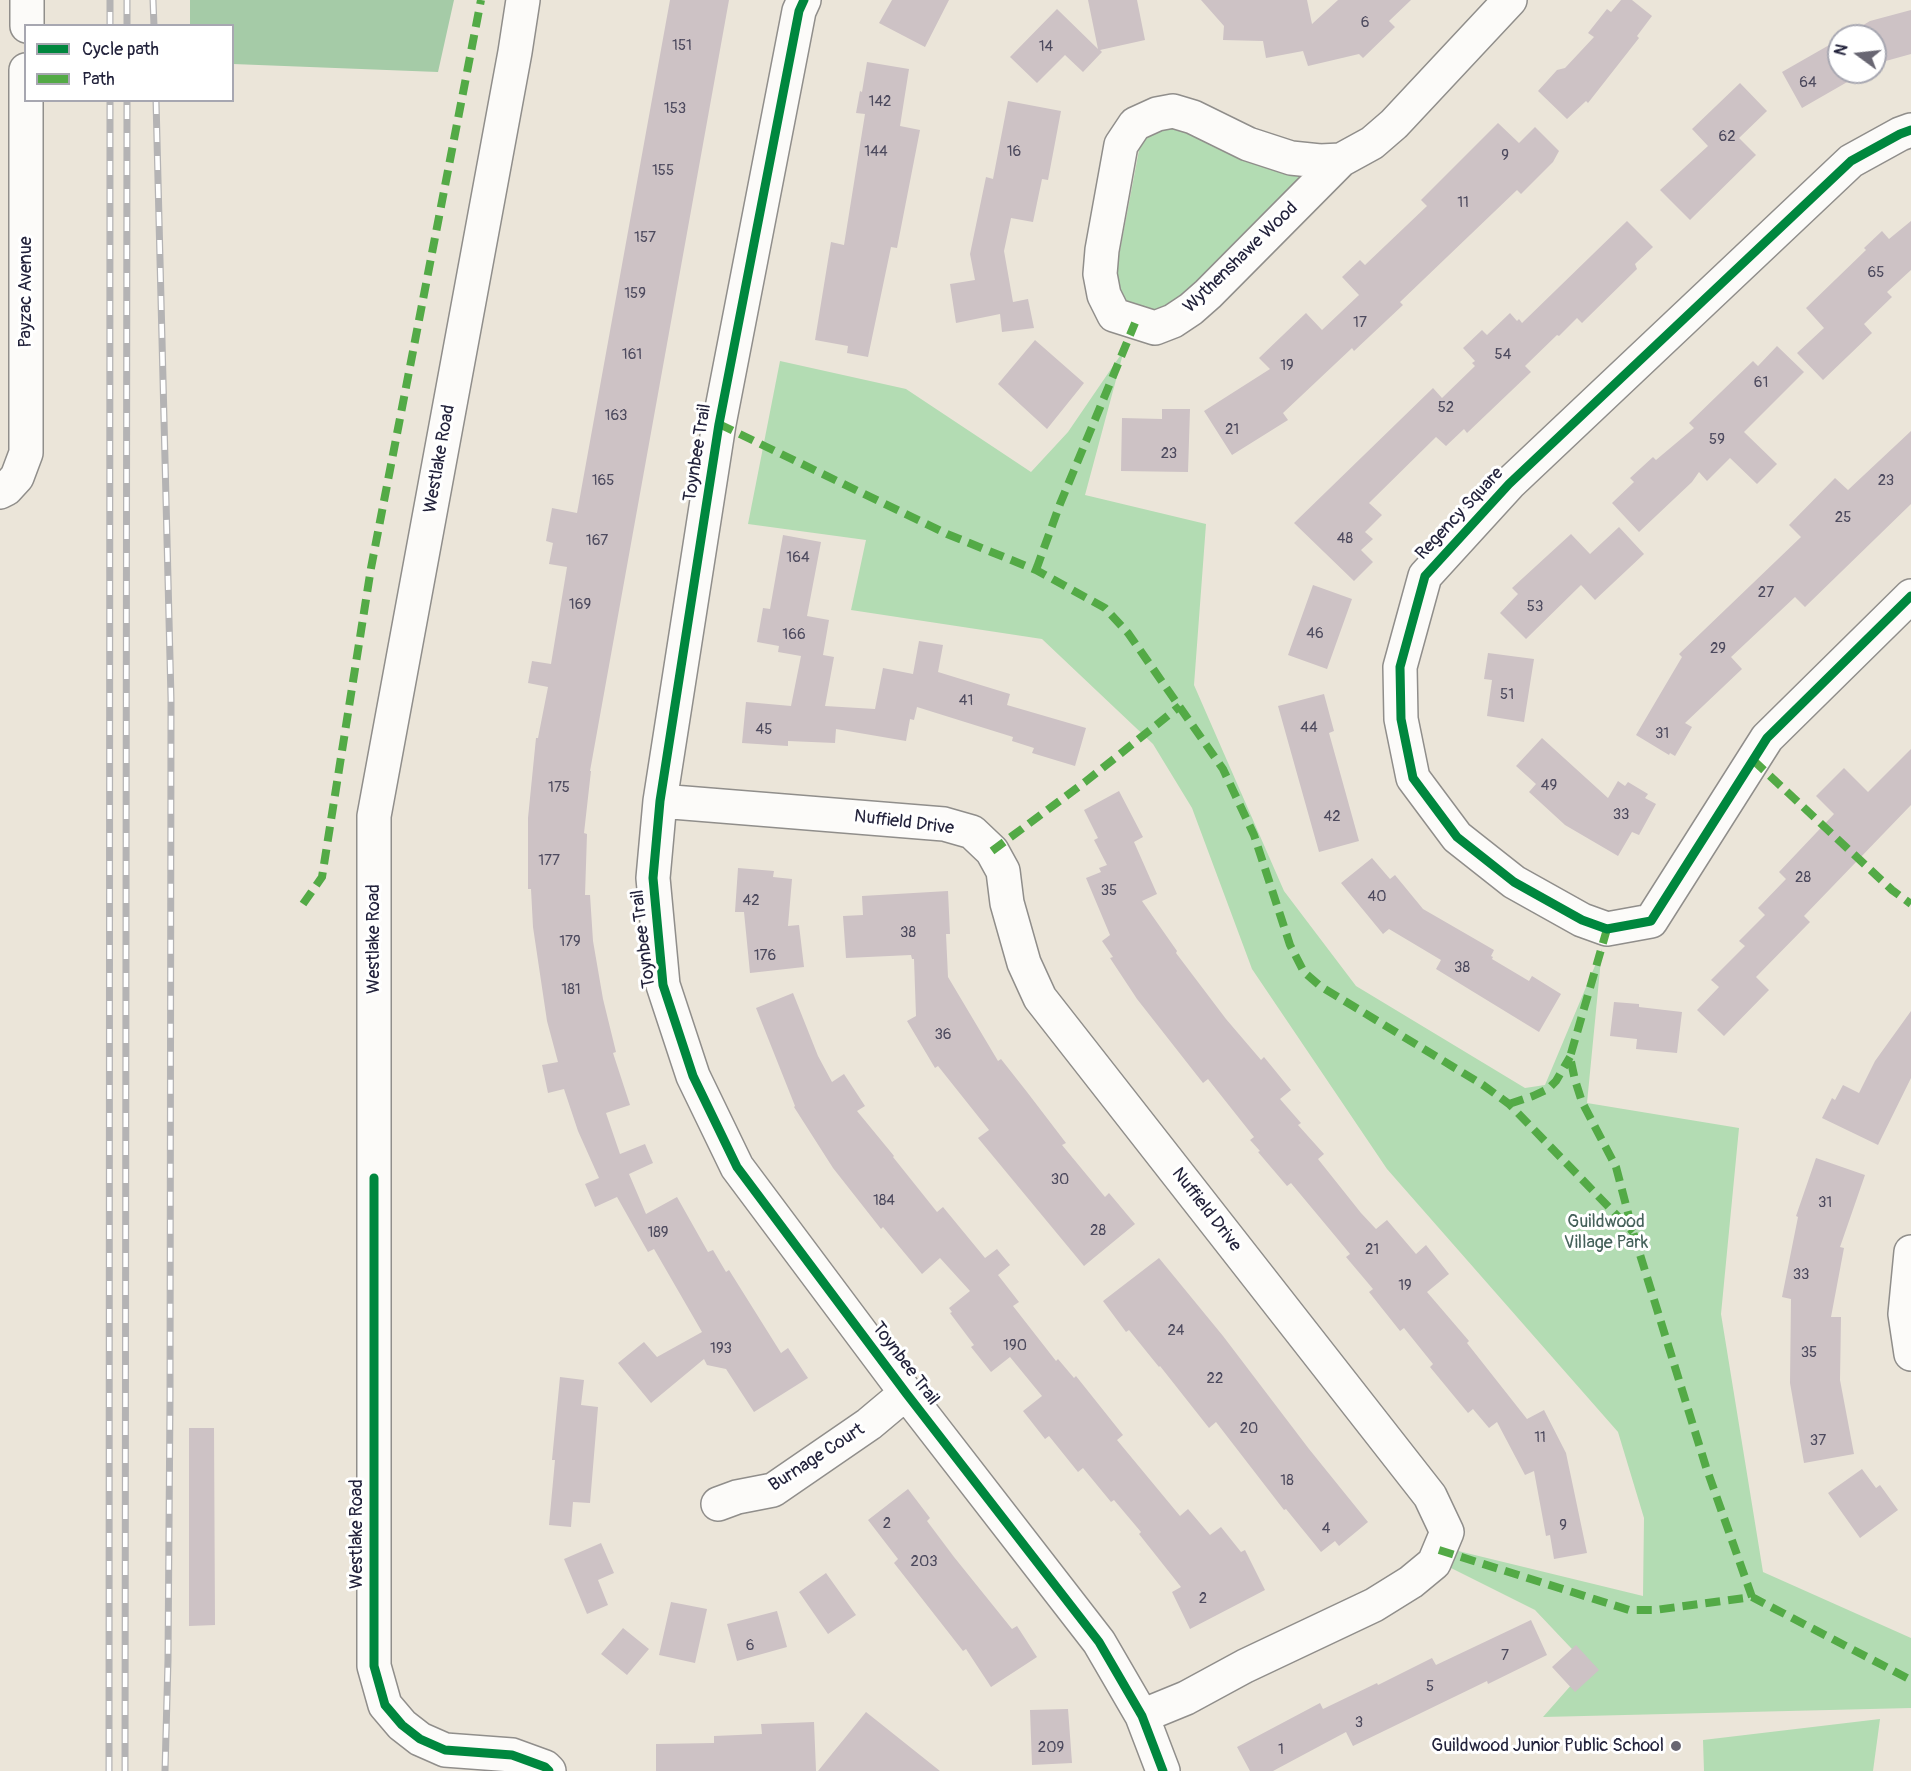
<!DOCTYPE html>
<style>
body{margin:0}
#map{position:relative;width:1911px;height:1771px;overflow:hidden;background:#ebe5d9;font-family:Pangolin,sans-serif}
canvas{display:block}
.legend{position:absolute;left:24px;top:24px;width:210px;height:78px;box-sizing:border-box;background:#fff;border:2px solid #a7a7b1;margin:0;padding:8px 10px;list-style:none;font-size:18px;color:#22223b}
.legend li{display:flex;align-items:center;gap:12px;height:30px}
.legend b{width:30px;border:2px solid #a7a7b1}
.north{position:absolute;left:1827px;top:24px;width:60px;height:60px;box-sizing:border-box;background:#fff;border:2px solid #a7a7b1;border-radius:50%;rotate:285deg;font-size:16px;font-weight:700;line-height:24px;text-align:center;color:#22223b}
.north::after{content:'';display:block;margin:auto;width:21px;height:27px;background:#686672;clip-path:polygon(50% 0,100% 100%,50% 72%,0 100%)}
</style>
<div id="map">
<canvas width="1911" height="1771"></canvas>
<ul class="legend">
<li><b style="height:8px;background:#00873e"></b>Cycle path</li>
<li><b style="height:8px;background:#53aa46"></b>Path</li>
</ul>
<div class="north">N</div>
</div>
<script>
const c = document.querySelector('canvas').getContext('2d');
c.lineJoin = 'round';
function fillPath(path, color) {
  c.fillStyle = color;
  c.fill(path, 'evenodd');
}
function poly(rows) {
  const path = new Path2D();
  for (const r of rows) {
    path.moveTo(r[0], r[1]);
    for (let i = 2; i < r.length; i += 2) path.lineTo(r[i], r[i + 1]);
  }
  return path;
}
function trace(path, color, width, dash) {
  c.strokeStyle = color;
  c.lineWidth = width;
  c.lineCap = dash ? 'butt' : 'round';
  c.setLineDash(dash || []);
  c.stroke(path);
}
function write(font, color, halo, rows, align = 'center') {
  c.font = font + ' Pangolin,sans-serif';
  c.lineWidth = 6;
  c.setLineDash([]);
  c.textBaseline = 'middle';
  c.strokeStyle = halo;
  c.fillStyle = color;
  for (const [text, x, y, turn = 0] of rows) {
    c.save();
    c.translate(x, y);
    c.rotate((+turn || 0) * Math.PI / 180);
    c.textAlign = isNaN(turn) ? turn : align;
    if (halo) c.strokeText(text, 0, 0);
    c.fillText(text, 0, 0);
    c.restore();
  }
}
fillPath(poly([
 [1176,124,1298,171,1299,186,1178,311,1148,314,1124,305,1113,287,1140,145,1151,129],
 [1124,350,1085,495,1206,524,1194,685,1284,891,1356,986,1525,1088,1545,1085,1602,949,1587,1103,1739,1128,1721,1314,1763,1572,1911,1638,1911,1708,1543,1717,1588,1666,1535,1610,1439,1562,1450,1549,1643,1596,1644,1518,1618,1432,1387,1169,1252,969,1192,808,1153,744,1042,639,851,610,866,540,748,524,780,361,906,389,1031,472,1068,432],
 [1880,1719,1873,1771,1704,1771,1703,1740]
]), '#b3dcb3');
fillPath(poly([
 [190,0,454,0,438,72,233,64,232,26,190,25]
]), '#a5cba7');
fillPath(poly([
 [670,0,729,0,590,771,591,771,584,833,587,834,585,895,590,895,593,941,603,999,616,1052,613,1053,630,1105,606,1113,620,1154,645,1144,653,1163,629,1174,646,1214,677,1197,708,1252,713,1250,726,1272,729,1270,781,1353,788,1348,808,1378,754,1412,726,1369,707,1365,704,1359,651,1403,618,1363,644,1342,657,1357,702,1332,654,1249,648,1252,617,1197,595,1207,585,1184,599,1178,578,1131,564,1089,548,1093,542,1065,558,1062,547,1021,533,927,531,889,528,889,528,818,536,738,538,738,548,687,528,683,532,661,551,664,567,567,549,564,553,543,546,541,552,508,577,513],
 [892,0,949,0,925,47,879,23],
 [1088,0,1137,0,1145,40,1100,50,1102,52,1083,72,1065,55,1037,83,1010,57,1057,9,1098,49],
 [1201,0,1307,0,1312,24,1338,0,1411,0,1389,21,1395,27,1363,58,1359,54,1308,66,1303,51,1266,58,1263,41,1223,40,1224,26],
 [1621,0,1632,0,1652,16,1637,36,1639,38,1588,103,1586,101,1567,119,1538,91,1557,70,1565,68,1594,37,1588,33,1607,9,1611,12],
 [1911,10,1911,54,1875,64,1875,36,1859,36,1862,35,1860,27,1870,21],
 [1839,42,1839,72,1844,72,1849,81,1802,108,1782,72,1831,44],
 [867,62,909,69,900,126,920,130,897,248,891,247,868,357,847,353,848,346,815,340,831,242,844,245,865,114,856,113,860,91,862,92],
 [1740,83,1767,111,1739,138,1756,155,1690,220,1660,190,1708,146,1692,129],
 [1008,101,1061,111,1048,180,1042,179,1033,222,1011,218,1004,251,1013,302,1028,299,1034,328,1002,332,1000,314,956,323,950,284,975,280,970,254,986,177,993,179],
 [1498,123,1519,143,1535,127,1559,151,1553,162,1521,194,1517,190,1400,302,1403,305,1354,351,1352,348,1283,413,1288,420,1232,455,1204,411,1270,369,1259,358,1306,313,1322,330,1359,295,1342,277,1360,260,1365,265,1427,206,1421,200],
 [1627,221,1653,247,1635,264,1637,269,1582,323,1577,318,1559,336,1557,335,1525,366,1531,372,1467,433,1464,429,1446,446,1436,437,1369,503,1382,515,1365,532,1373,539,1361,550,1373,562,1354,581,1294,523,1433,388,1442,398,1475,366,1472,363,1475,361,1463,348,1482,330,1487,335,1510,313,1517,321,1519,319,1522,323],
 [1911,221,1911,270,1887,292,1892,297,1864,324,1872,333,1823,380,1797,353,1824,328,1806,308,1866,250,1864,248,1882,231,1889,239],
 [1035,340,1084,383,1047,429,998,384],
 [1777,346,1804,372,1744,432,1777,464,1757,484,1730,458,1707,481,1699,472,1692,482,1639,532,1612,503,1634,482,1630,478,1653,457,1656,460,1694,428,1689,423,1753,361,1758,366],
 [1162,409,1190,409,1188,472,1121,471,1122,418,1162,419],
 [1911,431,1911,504,1805,607,1795,597,1731,657,1742,669,1685,723,1692,727,1675,756,1670,753,1669,755,1636,735,1682,657,1679,654,1801,537,1789,525,1835,478,1848,490],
 [1619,527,1644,554,1595,600,1581,585,1526,639,1500,613,1518,594,1512,588,1571,534,1590,554],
 [783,535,821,542,807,616,829,620,823,655,834,657,825,706,875,709,883,668,913,674,919,641,943,645,938,672,1010,694,1007,705,1086,728,1075,766,1032,753,1034,748,1012,741,1013,737,917,707,914,720,910,719,906,741,836,729,835,743,788,741,788,746,742,743,746,702,791,706,801,656,778,652,779,646,757,642,763,608,770,609],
 [1313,585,1352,599,1327,669,1288,655],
 [1488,653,1534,659,1524,722,1487,716,1492,680,1484,679],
 [1324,694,1334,731,1329,733,1359,841,1319,852,1278,706],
 [1542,738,1608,798,1618,781,1625,786,1628,782,1648,794,1645,798,1656,804,1639,835,1632,832,1618,856,1565,825,1529,792,1536,784,1516,766],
 [1911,749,1911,805,1804,916,1810,922,1756,977,1769,990,1724,1036,1697,1010,1719,987,1711,980,1745,946,1739,941,1765,915,1758,908,1786,879,1779,872,1834,814,1816,796,1844,768,1868,792],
 [1119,791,1143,837,1134,842,1157,894,1142,901,1177,951,1176,953,1226,1019,1261,1060,1264,1057,1291,1090,1280,1099,1301,1123,1298,1125,1324,1154,1318,1159,1361,1213,1376,1229,1387,1220,1416,1254,1426,1245,1449,1274,1427,1292,1469,1341,1467,1343,1527,1419,1544,1410,1566,1453,1587,1553,1554,1559,1550,1535,1546,1536,1534,1471,1525,1475,1497,1422,1489,1428,1473,1409,1468,1413,1430,1367,1433,1364,1404,1328,1400,1331,1369,1292,1373,1289,1346,1257,1350,1254,1336,1237,1291,1183,1287,1186,1258,1152,1260,1151,1250,1140,1254,1137,1208,1079,1203,1083,1137,999,1110,958,1113,957,1102,941,1110,935,1086,878,1101,872,1099,868,1107,865,1094,840,1098,838,1084,810],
 [1372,858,1390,879,1395,875,1423,909,1494,950,1491,956,1493,957,1492,959,1529,981,1532,976,1561,994,1539,1032,1436,969,1441,960,1389,929,1383,934,1341,883],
 [738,868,774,871,773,877,792,879,788,926,799,925,804,967,750,973,744,912,735,912],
 [948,891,950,934,946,934,948,977,998,1061,1001,1059,1027,1092,1066,1143,1062,1145,1105,1197,1109,1193,1135,1224,1084,1266,978,1138,989,1130,938,1066,935,1068,907,1021,916,1016,914,959,912,959,911,955,846,958,843,916,863,915,862,896],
 [793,993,818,1056,832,1082,844,1074,865,1106,857,1111,894,1156,893,1157,937,1212,943,1207,985,1258,997,1249,1010,1265,998,1275,1019,1302,1013,1306,1056,1361,1058,1359,1074,1378,1076,1376,1123,1435,1117,1440,1180,1516,1188,1509,1210,1535,1221,1527,1241,1552,1245,1550,1265,1590,1190,1629,1172,1592,1181,1587,1139,1534,1141,1532,1114,1500,1111,1502,1083,1468,1078,1472,1049,1436,1045,1439,1023,1411,1042,1396,1010,1357,991,1372,971,1347,974,1345,950,1313,952,1312,949,1308,970,1291,940,1258,922,1274,883,1227,881,1229,833,1168,794,1107,795,1106,756,1008],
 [1614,1002,1639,1004,1639,1007,1682,1012,1677,1053,1636,1049,1637,1039,1610,1036],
 [1911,1011,1911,1078,1878,1145,1822,1118,1832,1098,1835,1100,1843,1085,1859,1093,1875,1061],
 [1816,1158,1865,1175,1840,1247,1844,1248,1831,1317,1841,1317,1840,1380,1854,1454,1804,1463,1790,1383,1791,1299,1782,1297,1798,1217,1796,1216],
 [1159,1258,1223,1336,1309,1449,1368,1522,1339,1546,1335,1541,1321,1552,1286,1509,1284,1510,1216,1422,1209,1428,1160,1366,1159,1367,1129,1330,1126,1332,1103,1301],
 [560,1377,584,1380,581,1405,598,1407,590,1503,573,1502,571,1527,549,1525,555,1460,552,1460],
 [189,1428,214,1428,215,1625,189,1626],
 [1862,1469,1876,1488,1880,1485,1898,1510,1860,1538,1828,1493],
 [908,1489,930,1518,927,1521,954,1557,1012,1629,1017,1626,1037,1657,991,1687,966,1649,963,1651,894,1563,898,1559,868,1520],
 [601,1543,614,1573,598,1580,608,1605,587,1614,564,1559],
 [826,1573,856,1615,828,1634,799,1592],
 [671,1602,707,1609,695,1663,659,1655],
 [777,1611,787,1647,737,1661,727,1624],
 [1531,1620,1547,1655,1488,1684,1487,1681,1353,1746,1346,1732,1273,1771,1250,1771,1237,1747,1320,1703,1323,1709,1377,1683,1378,1685,1432,1658,1436,1665],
 [623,1628,649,1649,627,1675,601,1654],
 [1576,1645,1599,1670,1575,1692,1552,1667],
 [1068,1709,1072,1763,1032,1765,1030,1710],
 [866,1712,940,1771,818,1771],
 [814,1722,816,1771,656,1771,656,1744,714,1743,714,1736,762,1734,761,1724]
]), '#cdc2c5');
const minor = poly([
 [523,0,515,52,374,816,374,1666,385,1705,402,1725,420,1739,445,1750,512,1755,545,1767,549,1771],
 [804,0,799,11,719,424,660,801,653,878,663,985,693,1076,737,1167,906,1393,1099,1642,1142,1716,1163,1771],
 [27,26,27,0],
 [1911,130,1900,134,1851,161,1509,484,1425,576,1400,667,1401,719,1413,778,1457,837,1514,882,1582,920,1607,929,1651,921,1767,738,1911,596],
 [1341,160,1320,161,1291,158,1248,144,1193,117,1173,111,1157,114,1135,124,1121,145,1102,250,1100,274,1104,295,1114,315,1155,328,1173,321,1191,309,1208,294,1341,160,1372,143,1394,124,1510,0],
 [0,492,6,489,17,477,26,453,26,70],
 [660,801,944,824,972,832,992,851,1003,871,1007,903,1024,963,1040,998,1430,1496,1447,1532,1434,1563,1411,1582,1374,1605,1245,1666,1186,1698,1142,1716],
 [1911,1252,1905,1314,1911,1354],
 [718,1504,737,1497,773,1490,869,1424,906,1393]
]);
trace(minor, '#908e8b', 36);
trace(minor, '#fcfbf9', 33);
const rail = poly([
 [127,0,127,26],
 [153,0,154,26],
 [110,26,110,0],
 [156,100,171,699,170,1398,168,1660,165,1771],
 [109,1771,110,100],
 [125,1771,127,100]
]);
trace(rail, '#b4b3b4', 7);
trace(rail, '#fff', 4.5, [14]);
trace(poly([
 [719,424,947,534,1036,570,1105,608,1128,633,1223,769,1254,835,1290,945,1304,972,1320,986,1483,1085,1509,1104,1633,1232],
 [1036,570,1060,504,1135,323],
 [1753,760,1892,890,1911,904],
 [992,851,1085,782,1180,706],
 [303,904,322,877,371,568,481,0],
 [1607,929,1570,1057,1575,1080,1582,1102,1616,1167,1633,1232,1706,1467,1752,1597],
 [1509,1104,1533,1096,1548,1089,1556,1081,1570,1057],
 [1439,1550,1629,1610,1655,1610,1752,1597,1911,1680]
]), '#53aa46', 8, [15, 8]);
trace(poly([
 [804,0,799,11,719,424,660,801,653,878,663,985,693,1076,737,1167,906,1393,1099,1642,1142,1716,1163,1771],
 [1911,130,1900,134,1851,161,1509,484,1425,576,1400,667,1401,719,1413,778,1457,837,1514,882,1582,920,1607,929,1651,921,1767,738,1911,596],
 [374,1178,374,1666,385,1705,402,1725,420,1739,445,1750,512,1755,545,1767,549,1771]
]), '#00873e', 9);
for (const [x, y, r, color] of [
 [1676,1746,6,"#686672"]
]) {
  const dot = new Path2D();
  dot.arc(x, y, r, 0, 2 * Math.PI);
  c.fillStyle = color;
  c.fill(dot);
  trace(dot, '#fff', 2);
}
write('15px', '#4d4a5e', null, [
 ["6",1365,23],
 ["151",682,46],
 ["14",1046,47],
 ["64",1808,83],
 ["142",880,102],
 ["153",675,109],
 ["62",1727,137],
 ["144",876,152],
 ["16",1014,152],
 ["9",1505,156],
 ["155",663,171],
 ["11",1463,203],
 ["157",645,238],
 ["65",1876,273],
 ["159",635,294],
 ["17",1360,323],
 ["161",632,355],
 ["54",1503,355],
 ["19",1287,366],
 ["61",1761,383],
 ["52",1446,408],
 ["163",616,416],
 ["21",1232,430],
 ["59",1717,440],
 ["23",1169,454],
 ["165",603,481],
 ["23",1886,481],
 ["25",1843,518],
 ["48",1345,539],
 ["167",597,541],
 ["164",798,558],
 ["27",1766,593],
 ["169",580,605],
 ["53",1535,607],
 ["46",1315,634],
 ["166",794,635],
 ["29",1718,649],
 ["51",1507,695],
 ["41",966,701],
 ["44",1309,728],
 ["45",764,730],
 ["31",1662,734],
 ["49",1549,786],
 ["175",559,788],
 ["33",1621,815],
 ["42",1332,817],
 ["177",549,861],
 ["28",1803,878],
 ["35",1109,891],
 ["40",1377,897],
 ["42",751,901],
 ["38",908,933],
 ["179",570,942],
 ["176",765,956],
 ["38",1462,968],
 ["181",571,990],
 ["36",943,1035],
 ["30",1060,1180],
 ["184",884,1201],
 ["31",1825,1203],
 ["28",1098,1231],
 ["189",658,1233],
 ["21",1372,1250],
 ["33",1801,1275],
 ["19",1405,1286],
 ["24",1176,1331],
 ["190",1015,1346],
 ["193",721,1349],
 ["35",1809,1353],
 ["22",1215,1379],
 ["20",1249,1429],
 ["11",1540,1438],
 ["37",1818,1441],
 ["18",1287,1481],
 ["2",887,1524],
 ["9",1563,1526],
 ["4",1326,1529],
 ["203",924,1562],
 ["2",1203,1599],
 ["6",750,1646],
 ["7",1505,1656],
 ["5",1430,1687],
 ["3",1359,1723],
 ["209",1051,1748],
 ["1",1281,1750]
]);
write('18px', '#22223b', '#fff', [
 ["Wythenshawe Wood",1241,258,-44],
 ["Payzac Avenue",26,292,-90],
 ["Toynbee Trail",698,453,-81],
 ["Westlake Road",440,459,-80],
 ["Regency Square",1460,514,-47],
 ["Nuffield Drive",904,823,7],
 ["Westlake Road",374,939,-90],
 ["Toynbee Trail",644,939,-97],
 ["Nuffield Drive",1206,1210,52],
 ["Toynbee Trail",905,1364,53],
 ["Burnage Court",817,1458,-33],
 ["Westlake Road",357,1534,-90]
]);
write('18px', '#45615a', '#fff', [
 ["Guildwood",1606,1222],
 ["Village Park",1606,1243]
]);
write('18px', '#22223b', '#fff', [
 ["Guildwood Junior Public School",1664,1746]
], 'right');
</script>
